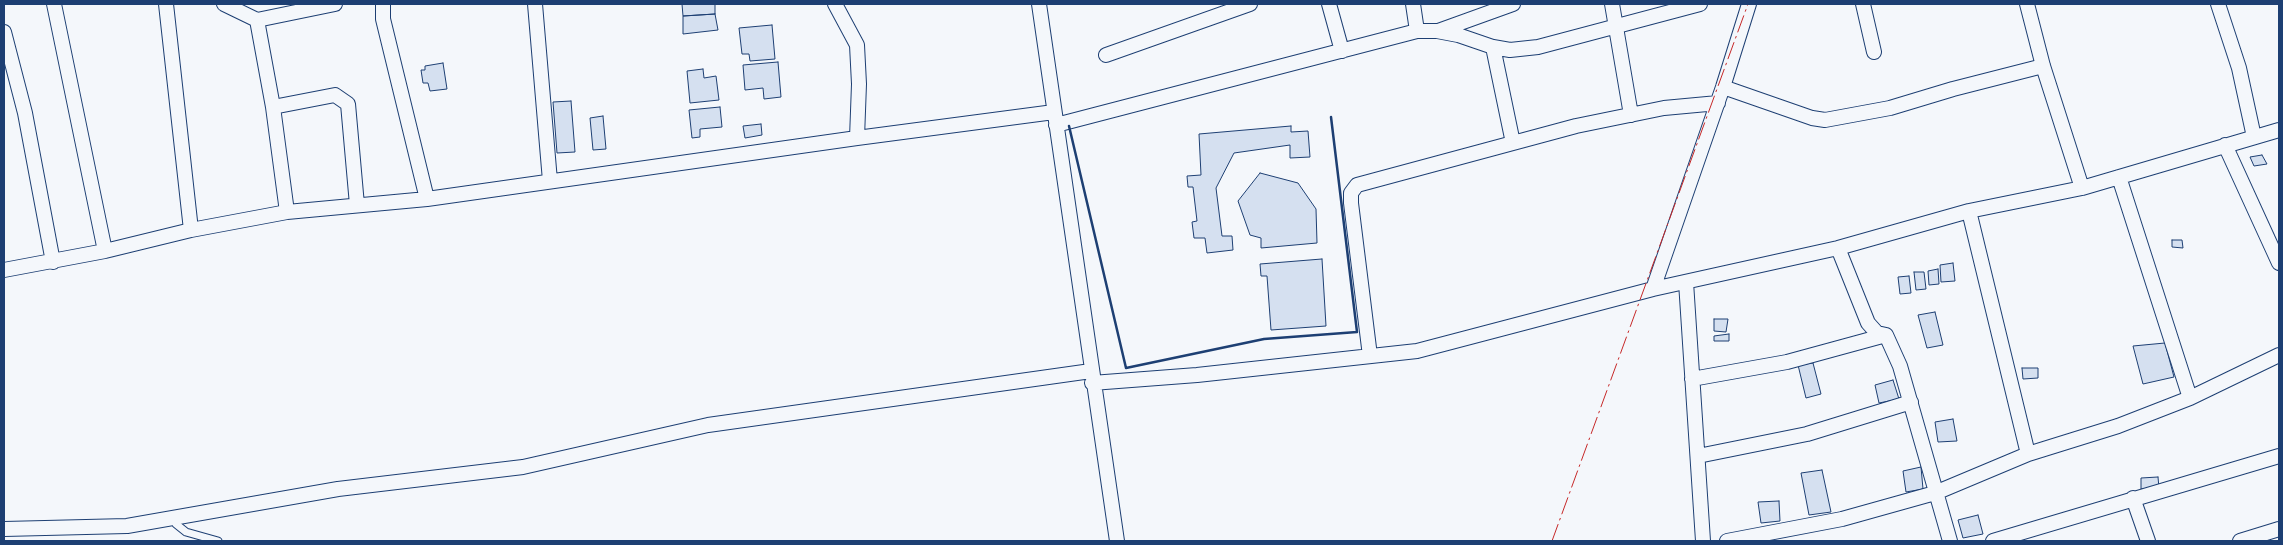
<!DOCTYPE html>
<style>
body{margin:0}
#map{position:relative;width:2283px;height:545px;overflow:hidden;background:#f4f7fb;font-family:Raleway,sans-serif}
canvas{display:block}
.frame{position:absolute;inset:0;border:5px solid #1d3f73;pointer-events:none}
</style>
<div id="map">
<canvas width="2283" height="545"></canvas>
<div class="frame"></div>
</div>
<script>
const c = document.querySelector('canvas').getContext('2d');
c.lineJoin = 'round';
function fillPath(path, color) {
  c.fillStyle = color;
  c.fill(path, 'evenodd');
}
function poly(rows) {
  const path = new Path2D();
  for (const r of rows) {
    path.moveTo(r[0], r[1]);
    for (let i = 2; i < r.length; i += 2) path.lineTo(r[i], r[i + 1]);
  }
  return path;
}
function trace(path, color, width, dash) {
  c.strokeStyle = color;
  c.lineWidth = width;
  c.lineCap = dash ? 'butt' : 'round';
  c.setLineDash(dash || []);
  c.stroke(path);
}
const building = poly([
 [682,4,715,4,715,14,683,16,682,4],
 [715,14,718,30,683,34,683,16,715,14],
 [772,25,775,59,750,61,749,54,742,54,739,28,772,25],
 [778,62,781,97,764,99,763,88,745,90,743,65,778,62],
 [443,63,447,89,430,91,428,83,423,83,421,70,425,70,425,66,443,63],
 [703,69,704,78,716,76,719,100,690,103,687,71,703,69],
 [571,101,575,152,557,153,553,102,571,101],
 [720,107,722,127,700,129,700,137,692,138,689,110,720,107],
 [603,116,606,149,593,150,590,118,603,116],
 [761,124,762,135,745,138,743,126,761,124],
 [1291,126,1291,132,1308,131,1310,157,1290,158,1290,145,1234,153,1216,188,1222,236,1232,236,1233,250,1207,253,1205,238,1194,238,1192,222,1197,221,1193,187,1188,187,1187,176,1201,175,1199,134,1291,126],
 [2262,155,2267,164,2254,166,2250,157,2262,155],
 [1260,173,1298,183,1316,209,1317,243,1261,248,1261,238,1250,235,1238,201,1260,173],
 [2172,240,2182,240,2183,248,2172,247,2172,240],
 [1322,259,1326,326,1271,330,1267,276,1261,276,1260,264,1322,259],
 [1953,263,1955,281,1941,282,1940,265,1953,263],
 [1938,269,1939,284,1929,285,1928,271,1938,269],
 [1914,272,1924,272,1926,289,1916,290,1914,272],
 [1909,276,1911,293,1900,294,1898,277,1909,276],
 [1935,312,1943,345,1927,348,1918,315,1935,312],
 [1714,319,1728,319,1726,332,1714,331,1714,319],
 [1729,334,1729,341,1714,341,1714,336,1729,334],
 [2165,343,2174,377,2143,384,2133,346,2165,343],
 [1813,363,1821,394,1806,398,1798,365,1813,363],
 [2022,368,2038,368,2038,378,2023,379,2022,368],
 [1893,380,1899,399,1879,403,1875,385,1893,380],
 [1953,419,1957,441,1938,442,1935,422,1953,419],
 [1921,467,1923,489,1906,492,1903,471,1921,467],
 [1822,470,1831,512,1809,515,1801,473,1822,470],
 [2158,477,2159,488,2141,489,2141,478,2158,477],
 [1779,501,1780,521,1761,523,1758,502,1779,501],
 [1978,515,1983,534,1963,538,1958,520,1978,515]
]);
fillPath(building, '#d5e0f0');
trace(building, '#1d3f73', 1);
const lane = poly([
 [173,518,176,524,186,532,218,541]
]);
const street = poly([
 [54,4,105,251],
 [166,4,191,230],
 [224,4,257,20,273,107,287,212],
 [383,4,383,19,427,199],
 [535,4,550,181],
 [835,4,857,45,859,84,857,138],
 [1039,4,1117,541],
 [1329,4,1342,51],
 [1413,4,1417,31],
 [1612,4,1631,115],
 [1863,4,1874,52],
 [2027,4,2043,66,2082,188],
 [2218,4,2239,68,2254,137],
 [257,20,335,4],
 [1438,31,1513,4],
 [4,32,25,113,53,262],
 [1493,47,1513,143],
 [1106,55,1250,4],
 [1723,87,1812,118,1825,120,1890,108,1953,89,2043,66],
 [273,107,335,95,348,104,357,205],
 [1056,125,1417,31,1437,31,1458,35,1493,47,1510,50,1538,47,1700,4],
 [2225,145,2279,263],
 [2119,177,2190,398],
 [1969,211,2028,454],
 [1838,248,1868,323,1877,333,1886,335],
 [4,270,105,251,191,230,287,212,427,199,857,138,1054,112],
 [1686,282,1703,541],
 [1653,289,1723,87,1749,4],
 [1886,335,1900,366,1950,541],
 [1370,356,1351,203,1351,193,1357,185,1576,126,1664,108,1718,103],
 [1692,379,1787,362,1886,335],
 [1092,383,1197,375,1417,351,1653,289,1838,248,1969,211,2082,188,2279,130],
 [1698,456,1807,434,1911,402],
 [2133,498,2148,541],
 [4,529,127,526,338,489,523,467,708,425,1091,371],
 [1727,541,1842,519,1935,493,2028,454,2118,426,2190,398,2279,355],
 [1993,541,2279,456],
 [2240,541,2279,529]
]);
trace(lane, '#1d3f73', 9);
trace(street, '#1d3f73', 16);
trace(lane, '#f4f7fb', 7);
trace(street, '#f4f7fb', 14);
trace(poly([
 [1069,126,1126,368,1264,339,1357,332,1331,117]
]), '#1d3f73', 2.5);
trace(poly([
 [1552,541,1748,4]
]), '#c62828', 1, [18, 4, 2.5, 4]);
</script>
